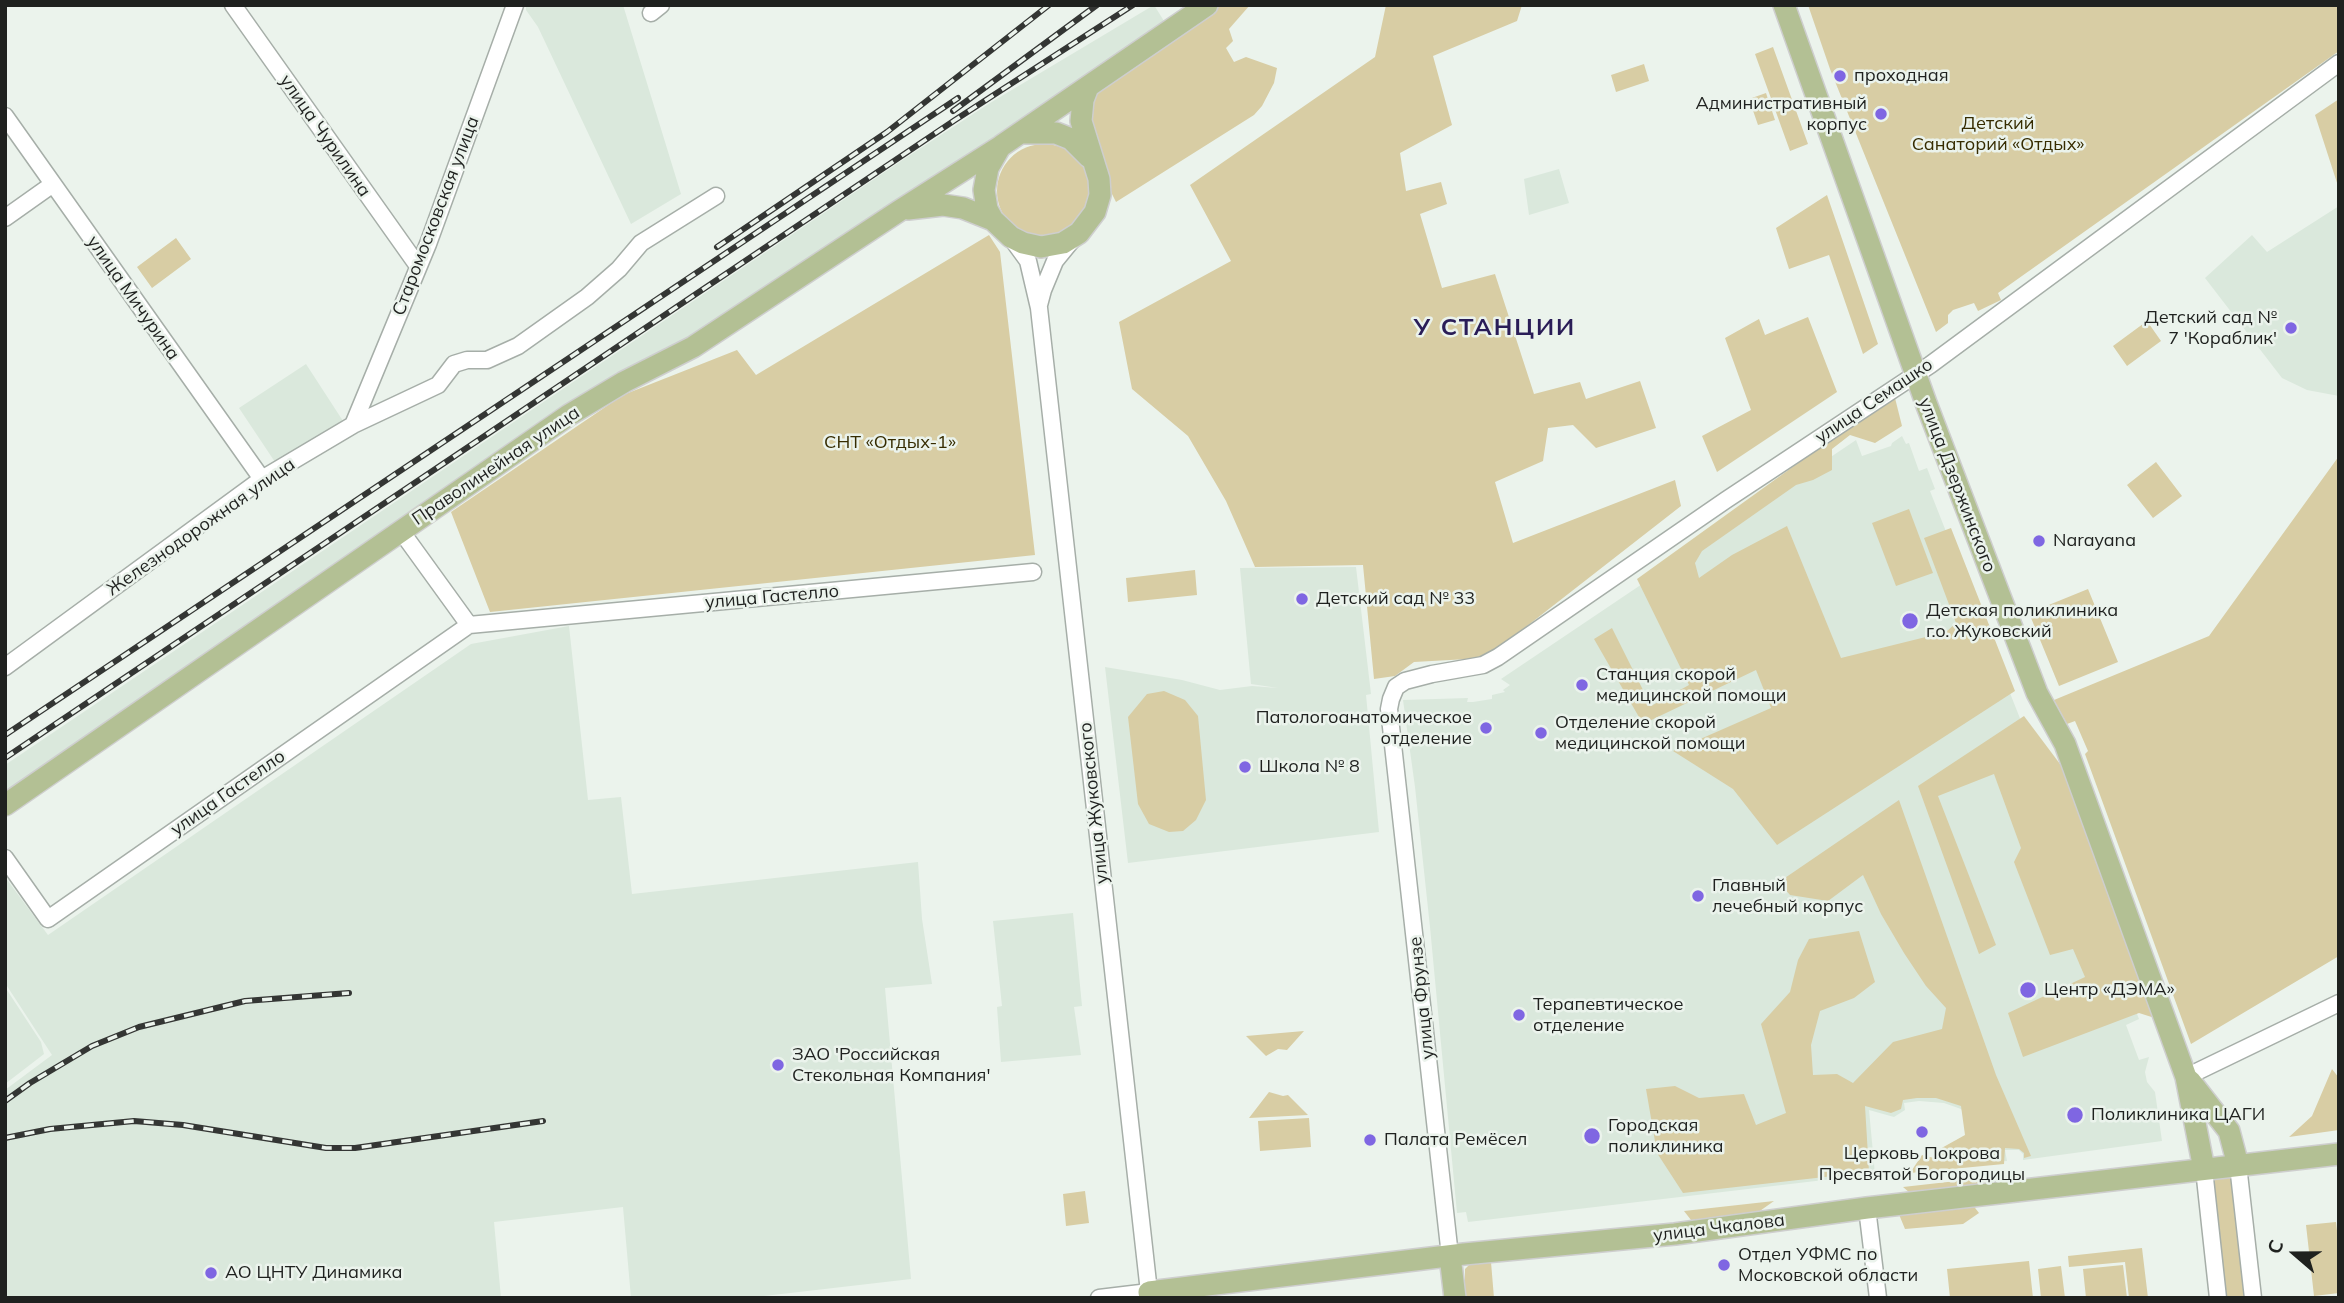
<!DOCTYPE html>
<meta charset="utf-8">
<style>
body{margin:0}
#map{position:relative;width:2344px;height:1303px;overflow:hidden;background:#ebf3ec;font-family:Mulish,sans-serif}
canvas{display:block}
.frame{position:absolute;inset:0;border:7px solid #1f211f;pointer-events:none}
.north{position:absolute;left:2260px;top:1219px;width:70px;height:70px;-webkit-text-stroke:5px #ebf3ec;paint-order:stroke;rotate:290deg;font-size:19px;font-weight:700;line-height:28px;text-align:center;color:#1f211f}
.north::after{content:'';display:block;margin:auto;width:24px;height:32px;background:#1f211f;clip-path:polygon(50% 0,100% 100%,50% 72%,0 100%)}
</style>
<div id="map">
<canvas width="2344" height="1303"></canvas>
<div class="frame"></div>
<div class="north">С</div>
</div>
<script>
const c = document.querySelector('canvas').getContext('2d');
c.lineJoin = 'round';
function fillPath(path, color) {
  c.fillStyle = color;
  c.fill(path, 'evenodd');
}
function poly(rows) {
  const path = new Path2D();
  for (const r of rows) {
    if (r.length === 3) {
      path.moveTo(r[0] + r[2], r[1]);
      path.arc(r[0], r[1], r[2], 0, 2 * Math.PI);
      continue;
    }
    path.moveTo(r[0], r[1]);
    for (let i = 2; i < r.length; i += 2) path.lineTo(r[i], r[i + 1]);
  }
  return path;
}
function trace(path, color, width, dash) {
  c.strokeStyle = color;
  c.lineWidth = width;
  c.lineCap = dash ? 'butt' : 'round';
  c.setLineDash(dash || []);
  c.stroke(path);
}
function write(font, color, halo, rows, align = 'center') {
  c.font = font + ' Mulish,sans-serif';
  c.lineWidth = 5;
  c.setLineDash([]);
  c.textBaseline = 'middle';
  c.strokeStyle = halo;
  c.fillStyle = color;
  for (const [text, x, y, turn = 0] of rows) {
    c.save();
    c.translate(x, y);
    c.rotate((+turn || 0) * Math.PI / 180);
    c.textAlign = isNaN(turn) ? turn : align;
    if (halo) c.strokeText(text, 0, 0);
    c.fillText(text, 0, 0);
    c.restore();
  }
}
fillPath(poly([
 [526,5,623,5,681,194,631,224,538,27,526,10],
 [1154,5,1164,21,1081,78,667,357,616,373,5,793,5,765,904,159,990,103],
 [1559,169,1569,203,1529,215,1524,179],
 [2339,206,2339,396,2307,390,2282,378,2205,278,2252,235,2267,252],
 [306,364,343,421,277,465,239,408],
 [1902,436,1906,444,1909,443,1919,471,1927,468,1935,489,1930,491,2139,1019,2126,1025,2139,1060,2149,1057,2145,1072,2147,1082,2155,1092,2162,1141,2023,1160,2023,1154,2019,1150,2005,1150,2007,1161,1975,1163,1970,1118,1961,1109,1944,1103,1919,1101,1904,1103,1905,1110,1894,1117,1869,1110,1875,1174,1468,1222,1466,1212,1457,1213,1430,927,1415,787,1403,700,1468,698,1467,702,1473,702,1492,699,1492,695,1505,692,1503,690,1510,685,1501,679,1856,440,1862,456,1891,446,1892,443],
 [1356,567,1371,694,1366,695,1379,832,1128,863,1105,667,1182,680,1220,690,1252,686,1278,688,1251,684,1240,568],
 [569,626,588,800,621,797,632,894,918,862,922,919,932,984,885,988,911,1279,747,1298,631,1298,623,1207,494,1222,501,1298,5,1298,5,1090,52,1055,5,983,5,877,48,935,471,644],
 [1073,913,1082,1006,1074,1007,1081,1055,1001,1062,997,1007,1002,1006,993,921],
 [5,987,41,1042,44,1054,5,1084]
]), '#dae8dc');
fillPath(poly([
 [1212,5,1250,5,1229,29,1233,41,1226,48,1234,62,1246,57,1277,68,1274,83,1262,106,1254,115,1116,202,1107,184,1092,130,1091,89],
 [1386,5,1522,5,1517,21,1433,56,1452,125,1400,153,1406,191,1441,182,1447,204,1420,214,1442,288,1495,274,1534,394,1580,382,1586,399,1640,381,1656,428,1596,448,1573,425,1548,428,1543,461,1495,482,1513,543,1675,480,1681,506,1486,658,1414,662,1395,676,1374,679,1363,565,1255,567,1226,501,1188,436,1132,389,1119,322,1231,261,1190,185,1375,57],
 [1808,5,2339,5,2339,51,1998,293,2001,300,1978,311,1974,303,1953,310,1948,315,1948,323,1936,332,1830,69],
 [1773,47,1808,144,1790,151,1755,54],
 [1644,64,1649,81,1616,92,1611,75],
 [1766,93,1775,120,1758,125,1749,99],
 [2339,99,2339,189,2315,115],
 [1044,191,47],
 [1827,195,1878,344,1863,354,1829,255,1789,269,1776,228],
 [989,235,1000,252,1035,555,490,612,451,512,623,395,737,350,756,375],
 [176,238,191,259,152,288,137,267],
 [1808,317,1837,392,1717,472,1702,436,1751,410,1725,338,1759,319,1765,335],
 [2147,321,2161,341,2127,366,2113,346],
 [1894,394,1902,426,1875,443,1850,435,1832,449,1832,470,1813,480,1796,485,1702,551,1695,563,1699,578,1732,555,1787,526,1841,658,1946,632,1956,623,1924,538,1951,528,2015,691,1777,845,1733,789,1673,751,1771,708,1756,670,1643,724,1594,639,1612,628,1651,706,1689,685,1637,579],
 [2339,456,2339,956,2191,1044,2085,754,2088,751,2075,721,2067,724,2054,700,2209,636],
 [2156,462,2182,496,2153,518,2127,485],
 [1909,509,1933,573,1896,586,1872,523],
 [1195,570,1197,595,1128,602,1126,578],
 [2088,589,2118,662,2059,686,2029,613],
 [1164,691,1185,700,1198,716,1206,800,1196,820,1183,831,1169,832,1149,824,1138,804,1128,717,1147,694],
 [2024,716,2069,776,2161,1020,2139,1013,2023,1057,2008,1013,2085,977,2073,949,2050,955,2014,862,2021,848,1994,774,1938,796,1996,945,1979,954,1918,786],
 [1899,800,1996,1075,2031,1156,2024,1158,2024,1153,2019,1149,2005,1148,2004,1164,1910,1173,1922,1155,1934,1158,1938,1150,1965,1135,1961,1106,1936,1098,1917,1098,1903,1100,1901,1109,1891,1113,1865,1106,1869,1172,1683,1193,1657,1153,1646,1089,1675,1086,1699,1098,1744,1094,1756,1125,1786,1113,1761,1024,1790,992,1798,960,1809,939,1859,931,1875,982,1854,998,1820,1011,1811,1045,1813,1075,1837,1074,1853,1083,1893,1042,1942,1029,1946,1008,1926,986,1904,953,1881,914,1863,875,1828,901,1790,895,1779,882],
 [1304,1031,1287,1050,1278,1049,1266,1056,1246,1036],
 [2332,1069,2339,1078,2339,1130,2289,1137,2312,1116],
 [1269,1092,1283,1096,1288,1095,1308,1115,1249,1118],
 [1309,1118,1311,1147,1260,1151,1258,1121],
 [1992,1177,1986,1184,1910,1193,1903,1187],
 [2233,1177,2246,1298,2223,1298,2210,1179],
 [1085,1191,1089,1223,1066,1226,1063,1194],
 [1774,1201,1757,1213,1691,1220,1684,1211],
 [1972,1204,1979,1213,1963,1224,1905,1229,1898,1212],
 [2336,1222,2339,1248,2339,1293,2314,1296,2306,1225],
 [2142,1248,2148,1298,2129,1298,2125,1262,2069,1267,2068,1256],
 [2029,1261,2033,1298,1950,1298,1947,1269],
 [1491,1262,1494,1298,1465,1298,1465,1269,1470,1264],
 [2123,1265,2127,1298,2086,1298,2083,1269],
 [2061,1266,2065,1298,2041,1298,2038,1269]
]), '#d8cda4');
const minor = poly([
 [233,5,418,266],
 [651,13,661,5],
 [5,116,262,479],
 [5,218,53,184],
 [1012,239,1028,261,1039,308,1149,1292,1099,1298],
 [1039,305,1043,290,1055,261,1073,239],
 [353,425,428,244,515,5],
 [469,625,1033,572],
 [5,667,262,479,353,425,438,385,454,364,467,360,487,360,518,346,587,297,619,269,641,243,716,196],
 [5,858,48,919,469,625,401,531],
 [2186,1077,2339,1003],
 [2238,1165,2253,1298],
 [2204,1169,2218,1298],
 [1867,1208,1878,1298],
 [1450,1256,1389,709,1391,699,1396,687,1405,681,1432,674,1483,665,1498,657,1726,500,1930,365,2339,63]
]);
const major = poly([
 [1784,5,1926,403,2037,693,2065,744,2186,1077,2204,1169],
 [1021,133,1056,133,1071,139,1089,157],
 [908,209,943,205,963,208,993,220,1011,237,1023,243,1041,247,1063,243,1079,233,1095,212,1100,195,1099,179,1081,121,1083,100,1088,87],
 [993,220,987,209,984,190,988,168,1000,147],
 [5,805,569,415,624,382,693,347,899,211,1001,146,1207,5],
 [2190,1081,2229,1131,2238,1165],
 [1450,1256,1455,1298],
 [1150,1298,1149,1292,1464,1254,1675,1234,1867,1208,2339,1154]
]);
trace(minor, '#a6aea8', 19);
trace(major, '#cecece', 24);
trace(minor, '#fff', 16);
trace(major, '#b3c094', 21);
const rail = poly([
 [953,111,1097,5],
 [717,247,887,132,1049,5],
 [5,735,958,98],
 [5,758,955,120,1133,5],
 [5,1101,30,1083,92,1046,139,1027,245,1001,349,993],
 [5,1138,50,1129,134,1121,183,1125,326,1148,355,1148,543,1121]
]);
trace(rail, '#343634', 6);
trace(rail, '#ebf3ec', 3.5, [10]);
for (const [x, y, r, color] of [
 [1840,76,7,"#7f66e2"],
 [1881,114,7,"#7f66e2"],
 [2291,328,7,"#7f66e2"],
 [2039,541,7,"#7f66e2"],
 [1302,599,7,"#7f66e2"],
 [1910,621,9,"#7f66e2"],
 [1582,685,7,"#7f66e2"],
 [1486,728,7,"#7f66e2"],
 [1541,733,7,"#7f66e2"],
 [1245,767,7,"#7f66e2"],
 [1698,896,7,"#7f66e2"],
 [2028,990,9,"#7f66e2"],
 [1519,1015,7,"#7f66e2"],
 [778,1065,7,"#7f66e2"],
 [2075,1115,9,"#7f66e2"],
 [1922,1132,7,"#7f66e2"],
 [1592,1136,9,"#7f66e2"],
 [1370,1140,7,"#7f66e2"],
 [1724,1265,7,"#7f66e2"],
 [211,1273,7,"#7f66e2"]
]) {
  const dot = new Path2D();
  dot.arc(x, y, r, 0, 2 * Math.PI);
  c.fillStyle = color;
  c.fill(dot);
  trace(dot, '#ebf3ec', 2.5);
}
write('18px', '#1f211f', '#ebf3ec', [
 ["проходная",1854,76],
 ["Административный",1867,104,"right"],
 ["корпус",1867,125,"right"],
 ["Детский сад №",2277,318,"right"],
 ["7 'Кораблик'",2277,339,"right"],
 ["Narayana",2053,541],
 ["Детский сад № 33",1316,599],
 ["Детская поликлиника",1926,611],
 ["г.о. Жуковский",1926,632],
 ["Станция скорой",1596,675],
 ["медицинской помощи",1596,696],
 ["Патологоанатомическое",1472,718,"right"],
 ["отделение",1472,739,"right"],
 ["Отделение скорой",1555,723],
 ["медицинской помощи",1555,744],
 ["Школа № 8",1259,767],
 ["Главный",1712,886],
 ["лечебный корпус",1712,907],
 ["Центр «ДЭМА»",2044,990],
 ["Терапевтическое",1533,1005],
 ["отделение",1533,1026],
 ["ЗАО 'Российская",792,1055],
 ["Стекольная Компания'",792,1076],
 ["Поликлиника ЦАГИ",2091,1115],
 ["Городская",1608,1126],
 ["поликлиника",1608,1147],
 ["Палата Ремёсел",1384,1140],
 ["Церковь Покрова",1922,1154,"center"],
 ["Пресвятой Богородицы",1922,1175,"center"],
 ["Отдел УФМС по",1738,1255],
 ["Московской области",1738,1276],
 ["АО ЦНТУ Динамика",225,1273]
], 'left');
write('18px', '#362c00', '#ebf3ec', [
 ["Детский",1998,124],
 ["Санаторий «Отдых»",1998,145],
 ["СНТ «Отдых-1»",890,443]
]);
write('18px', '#1f211f', '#ebf3ec', [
 ["улица Чурилина",325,136,55],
 ["Старомосковская улица",436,216,-69],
 ["улица Мичурина",133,298,55],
 ["улица Семашко",1874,401,-34],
 ["Праволинейная улица",496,466,-34],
 ["улица Дзержинского",1957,485,69],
 ["Железнодорожная улица",201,527,-35],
 ["улица Гастелло",772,597,-5],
 ["улица Гастелло",228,793,-35],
 ["улица Жуковского",1094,803,-96],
 ["улица Фрунзе",1422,998,-96],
 ["улица Чкалова",1719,1228,-7]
]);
c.letterSpacing = '2px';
write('bold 24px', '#2a1d57', '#ebf3ec', [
 ["У СТАНЦИИ",1495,328]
]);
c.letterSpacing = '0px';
</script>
